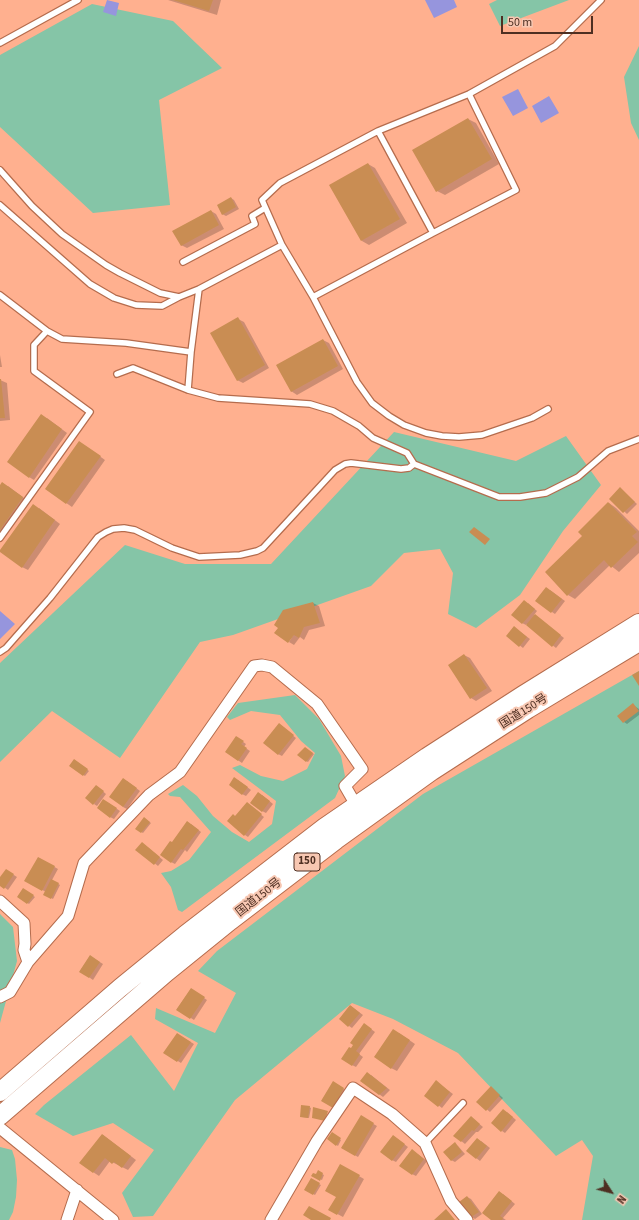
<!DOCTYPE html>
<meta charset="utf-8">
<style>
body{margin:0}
#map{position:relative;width:639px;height:1220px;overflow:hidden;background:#ffb08f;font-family:"Source Sans 3",sans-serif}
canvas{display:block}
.north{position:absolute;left:591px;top:1172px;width:40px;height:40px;-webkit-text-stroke:3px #f7c7b2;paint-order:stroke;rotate:126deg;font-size:11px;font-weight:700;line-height:16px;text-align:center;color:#4e2f22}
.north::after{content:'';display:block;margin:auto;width:14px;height:18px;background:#4e2f22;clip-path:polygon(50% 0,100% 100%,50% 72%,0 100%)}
.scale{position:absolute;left:501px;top:16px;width:92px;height:18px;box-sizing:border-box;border:2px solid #4e2f22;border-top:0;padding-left:5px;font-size:12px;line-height:14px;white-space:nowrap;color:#4e2f22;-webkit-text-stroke:3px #f7c7b2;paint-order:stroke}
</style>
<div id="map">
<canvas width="639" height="1220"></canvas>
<div class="north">N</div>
<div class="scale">50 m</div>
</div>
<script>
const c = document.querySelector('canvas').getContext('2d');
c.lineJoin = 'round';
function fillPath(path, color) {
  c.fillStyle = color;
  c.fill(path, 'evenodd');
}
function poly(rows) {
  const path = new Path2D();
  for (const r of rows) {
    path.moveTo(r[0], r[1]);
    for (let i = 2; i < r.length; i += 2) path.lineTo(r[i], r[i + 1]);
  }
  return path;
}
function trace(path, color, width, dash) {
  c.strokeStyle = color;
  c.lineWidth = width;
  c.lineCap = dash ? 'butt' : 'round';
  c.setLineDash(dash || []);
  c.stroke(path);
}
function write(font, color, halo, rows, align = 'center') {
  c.font = font + ' "Source Sans 3","Noto Sans JP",sans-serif';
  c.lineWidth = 4;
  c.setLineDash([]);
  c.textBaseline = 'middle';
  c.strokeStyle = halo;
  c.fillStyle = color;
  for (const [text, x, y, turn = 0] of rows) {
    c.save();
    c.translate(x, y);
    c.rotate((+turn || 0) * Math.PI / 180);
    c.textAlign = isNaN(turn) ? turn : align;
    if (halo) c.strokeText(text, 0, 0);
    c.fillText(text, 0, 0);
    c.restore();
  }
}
fillPath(poly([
 [497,0,569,0,500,26,489,4],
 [92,4,173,21,222,68,159,100,170,205,93,213,0,127,0,55],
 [639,46,639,140,631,123,624,77],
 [394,432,516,461,566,436,601,485,563,531,520,595,476,628,448,614,453,573,440,549,404,553,371,586,233,635,200,642,120,758,52,711,0,762,0,663,125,545,185,564,271,564],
 [639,671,639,1220,582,1220,593,1156,582,1140,556,1156,458,1053,393,1019,352,1003,235,1100,153,1216,133,1217,122,1193,154,1150,113,1123,73,1136,35,1114,44,1105,131,1035,174,1091,198,1043,155,1019,156,1008,215,1033,236,993,198,971,217,951,423,794],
 [295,695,319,719,341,756,345,776,335,798,182,912,178,910,171,887,161,873,171,871,189,860,211,832,180,797,170,796,168,794,183,785,197,796,213,816,232,832,249,842,272,824,276,801,232,768,240,765,261,776,283,781,307,769,315,753,301,741,280,715,251,711,230,720,227,717,238,703],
 [0,914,13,927,17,961,0,1023],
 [0,1147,12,1150,15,1159,17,1180,16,1197,13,1212,9,1220,0,1220]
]), '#85c5a7');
fillPath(poly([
 [107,0,119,3,116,16,103,12],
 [425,0,454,0,457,7,434,18],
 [518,89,528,108,513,116,502,97],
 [549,96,559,113,541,123,532,106],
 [0,611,15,624,0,639]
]), '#9695dd');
fillPath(poly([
 [168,0,221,0,217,15],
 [468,119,476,123,499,164,445,195,437,191],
 [368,164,375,168,407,223,369,245,362,241],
 [231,198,234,200,239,209,226,216,222,214],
 [211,211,216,214,224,229,187,248,181,245],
 [238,319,244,322,269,368,243,383,237,380],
 [323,340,329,343,343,369,297,395,291,391],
 [0,355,2,367,0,367],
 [0,380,7,383,10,420,0,421],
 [47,418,67,433,34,480,29,477],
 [84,445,105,460,72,507,46,489],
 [0,486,8,486,28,501,0,540],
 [621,489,637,504,627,514,611,499],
 [609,503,616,508,639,531,639,553,619,572,610,565,575,599,568,595,583,536],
 [39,508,60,524,28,570,22,567],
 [550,590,565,601,555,614,552,612],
 [313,603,319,606,325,626,309,630,304,640,300,637,294,645,289,642],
 [528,603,537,611,534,615,564,638,556,648,526,624,526,625,522,623],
 [518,630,530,639,523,648,508,636],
 [464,655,470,658,492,691,476,701,471,698],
 [633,705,639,709,639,715,627,724,624,722],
 [282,727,296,738,282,756,278,754],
 [236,737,246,744,244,747,250,751,242,763,226,752],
 [305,748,314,754,308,762,306,761],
 [74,760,89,771,85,776,71,766],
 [238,780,251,790,246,796,242,794],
 [127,781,140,791,127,809,123,807],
 [99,788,106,794,97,806,94,804],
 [262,795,273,804,266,813,262,811],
 [107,802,120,811,114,819,110,817],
 [250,806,264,817,248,837,245,835,236,817],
 [144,818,151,823,143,833,136,829],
 [191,824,201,832,187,852,185,850,175,864,171,862,172,843],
 [145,845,163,860,158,866,137,849],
 [39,858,58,869,52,880,60,885,53,899,44,894,46,892,26,881],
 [6,870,17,877,8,890,0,884,0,878],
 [23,889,35,897,29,904,18,896],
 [90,956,103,964,93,980,80,971],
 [191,989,207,1000,194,1020,177,1009],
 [351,1006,363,1015,352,1028,349,1026],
 [367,1026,375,1032,359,1054,363,1057,356,1067,352,1065,351,1049],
 [399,1033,415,1044,397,1071,391,1068],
 [177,1034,194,1044,181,1063,165,1053],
 [371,1075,390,1090,383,1097,361,1081],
 [333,1083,347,1091,337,1109,322,1100],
 [439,1084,453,1094,442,1108,425,1095],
 [494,1090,503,1098,490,1112,478,1102],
 [309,1107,311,1108,309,1118,302,1117],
 [507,1112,516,1120,505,1133,502,1131],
 [361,1117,377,1126,358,1157,342,1148],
 [471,1117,483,1127,478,1132,476,1132,465,1144,455,1136],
 [332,1134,341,1140,338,1146,328,1139],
 [103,1135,136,1160,128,1170,110,1161,99,1176,93,1172],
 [396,1138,408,1147,396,1162,392,1160],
 [481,1141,490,1148,480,1161,467,1151],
 [455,1144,458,1146,465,1154,455,1162,451,1160],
 [415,1152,427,1161,416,1176,412,1174],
 [340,1165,364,1179,343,1217,330,1210,337,1197],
 [318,1172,324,1175,322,1180,312,1176,316,1176],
 [311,1180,321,1185,315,1195,305,1189],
 [503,1194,515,1204,503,1218,506,1220,493,1220],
 [467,1197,471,1199,482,1214,475,1219,472,1217,461,1202]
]), '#0003');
fillPath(poly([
 [173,0,213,0,209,11],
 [468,118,492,159,436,192,412,150],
 [368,163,400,219,361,241,329,185],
 [231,197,236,207,222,215,217,205],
 [211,210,219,225,181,246,172,231],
 [238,317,265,365,237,381,210,333],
 [323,339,338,366,291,392,276,365],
 [0,379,1,379,5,418,0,418],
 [41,414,62,429,29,478,7,462],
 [79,441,101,456,66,504,45,489],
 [2,482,23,497,0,530,0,485],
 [620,487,635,502,623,513,609,499],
 [608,502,637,532,632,536,638,542,611,568,604,560,567,596,545,572,582,536,578,532],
 [33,504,55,520,22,568,0,552,0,550],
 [474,527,490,539,485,545,469,532],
 [546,587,562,599,551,613,535,601],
 [524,600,535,609,522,624,511,615],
 [313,602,320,623,304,627,299,638,294,635,288,643,274,633,278,628,274,625,283,610],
 [535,614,561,635,552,647,526,625],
 [514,626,527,637,519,647,506,636],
 [464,654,487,688,470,699,448,665],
 [639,671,639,686,632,675],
 [633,703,639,711,623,723,617,716],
 [279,723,294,735,278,755,263,743],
 [236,736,244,741,241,744,247,748,238,761,225,752],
 [305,747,313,753,306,762,297,755],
 [74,759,88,769,83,776,69,766],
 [234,777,248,787,242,795,229,785],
 [123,778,137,788,123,807,109,797],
 [96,785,104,791,93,805,85,798],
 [258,792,270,801,262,812,250,803],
 [103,799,117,808,110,818,97,808],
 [247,802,262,814,244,836,227,821,233,814,235,816],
 [144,817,150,822,141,833,135,829],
 [187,821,199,830,183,850,181,849,171,863,160,855,170,841,172,842],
 [142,842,160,857,154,865,135,850],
 [38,857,55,866,42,891,24,881],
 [6,869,14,874,4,889,0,886,0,877],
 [51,879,59,883,51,899,43,895],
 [23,888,34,895,27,904,17,897],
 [90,955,100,962,89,978,79,972],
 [191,988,205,997,190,1019,176,1010],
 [350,1005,360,1013,348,1027,339,1019],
 [364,1023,372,1029,356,1051,360,1054,352,1066,341,1059,349,1047,351,1048,353,1045,350,1043],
 [393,1029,410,1040,391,1069,374,1057],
 [177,1033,191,1042,177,1062,163,1053],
 [367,1072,387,1088,379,1095,360,1081],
 [436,1080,450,1092,438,1107,424,1096],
 [333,1081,344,1088,333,1108,321,1101],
 [491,1086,500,1095,486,1111,476,1102],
 [301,1105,310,1106,308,1118,300,1117],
 [313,1107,328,1111,325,1121,312,1118],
 [503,1109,513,1117,501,1132,491,1123],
 [361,1115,374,1123,355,1156,341,1148],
 [471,1116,480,1124,474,1131,472,1130,461,1142,453,1136],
 [332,1132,341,1138,336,1146,327,1139],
 [102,1134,131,1156,122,1168,114,1162,112,1164,105,1158,93,1173,79,1163],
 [393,1135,405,1144,392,1161,380,1152],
 [477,1138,487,1146,476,1159,466,1151],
 [455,1142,462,1152,451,1161,443,1152],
 [412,1149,424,1159,412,1175,399,1166],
 [340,1164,360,1175,337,1215,328,1210,336,1197,325,1191],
 [318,1170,323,1173,320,1181,311,1176,313,1173,316,1174],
 [311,1178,320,1183,313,1195,304,1190],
 [499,1191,512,1201,500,1216,503,1218,502,1220,491,1220,482,1213],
 [467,1196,479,1212,471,1217,459,1202],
 [309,1206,331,1218,330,1220,311,1220,303,1215],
 [446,1209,455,1220,434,1220]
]), '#c98d53');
const service = poly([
 [0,43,78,0],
 [378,131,433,233],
 [0,170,32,206,62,234,106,265,120,273,160,293,179,297,199,289,282,245,262,200,280,183,378,131,469,94,555,46,601,0],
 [0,205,90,284,114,298,136,305,162,306,179,297],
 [282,245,313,297,357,382,372,403,389,416,404,425,426,433,442,436,459,437,482,435,532,418,548,409],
 [183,262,255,224,252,216,265,208],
 [0,295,47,331,62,339,126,343,191,352,199,289],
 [313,297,433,233,516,190,469,94],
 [117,374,133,368,188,390,218,398,310,404,333,411,359,426,373,438,407,453,414,464,499,497,520,497,546,493,578,477,608,451,639,439],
 [188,390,191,352],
 [0,538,90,412,34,371,34,345,47,331],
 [0,652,6,648,50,598,98,537,106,532,113,529,124,528,135,530,172,548,199,557,240,555,257,551,263,548,335,470,345,464,351,463,401,469,409,468,414,464],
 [425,1143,463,1103]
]);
const minor = poly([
 [0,901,24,923,25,944,24,950,28,962],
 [0,997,10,992,28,962,68,916,84,863,149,795,180,772,254,666,262,665,272,667,317,704,362,769,345,786,356,805],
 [0,1128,113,1220],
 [67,1220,77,1190],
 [271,1220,317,1141,353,1088,392,1114,425,1143,451,1201,467,1220]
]);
const trunk = poly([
 [0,1092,120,988,185,935,325,827,427,757,523,695,639,623],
 [0,1116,167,972,230,921,336,840,432,771,528,709,639,642]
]);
trace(service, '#b56c4d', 8);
trace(minor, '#b56c4d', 13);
trace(trunk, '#b56c4d', 20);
trace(service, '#fff', 5.5);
trace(minor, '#fff', 11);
trace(trunk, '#fff', 18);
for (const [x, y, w] of [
 [307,862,26]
]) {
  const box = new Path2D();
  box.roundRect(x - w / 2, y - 9, w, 18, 3);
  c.fillStyle = '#f7c7b2';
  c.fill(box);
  trace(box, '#4e2f22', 1);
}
write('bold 11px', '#4e2f22', null, [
 ["150",307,862]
]);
write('12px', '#4e2f22', '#f7c7b2', [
 ["国道150号",524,712,-32],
 ["国道150号",259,898,-38]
]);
</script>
